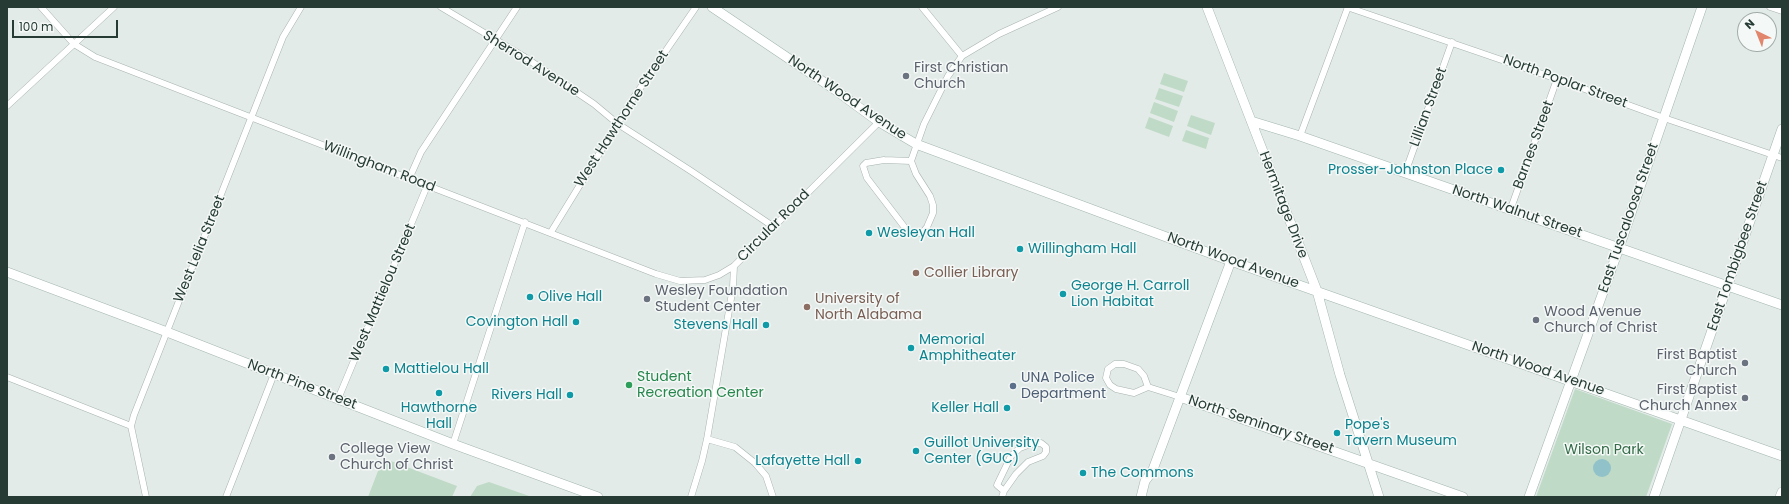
<!DOCTYPE html>
<style>
body{margin:0}
#map{position:relative;width:1789px;height:504px;overflow:hidden;background:#e3ebe8;font-family:Poppins,sans-serif}
canvas{display:block}
.frame{position:absolute;inset:0;border:8px solid #253b34;pointer-events:none}
.north{position:absolute;left:1737px;top:12px;width:40px;height:40px;box-sizing:border-box;background:#f4f8f6;border:1px solid #a1aca8;border-radius:50%;rotate:317deg;font-size:11px;font-weight:700;line-height:16px;text-align:center;color:#253b34}
.north::after{content:'';display:block;margin:auto;width:14px;height:18px;background:#e1866c;clip-path:polygon(50% 0,100% 100%,50% 72%,0 100%)}
.scale{position:absolute;left:12px;top:20px;width:106px;height:18px;box-sizing:border-box;border:2px solid #253b34;border-top:0;padding-left:5px;font-size:12px;line-height:14px;white-space:nowrap;color:#253b34;-webkit-text-stroke:3px #f4f8f6;paint-order:stroke}
</style>
<div id="map">
<canvas width="1789" height="504"></canvas>
<div class="frame"></div>
<div class="north">N</div>
<div class="scale">100 m</div>
</div>
<script>
const c = document.querySelector('canvas').getContext('2d');
c.lineJoin = 'round';
function fillPath(path, color) {
  c.fillStyle = color;
  c.fill(path, 'evenodd');
}
function poly(rows) {
  const path = new Path2D();
  for (const r of rows) {
    if (r.length === 3) {
      path.moveTo(r[0] + r[2], r[1]);
      path.arc(r[0], r[1], r[2], 0, 2 * Math.PI);
      continue;
    }
    path.moveTo(r[0], r[1]);
    for (let i = 2; i < r.length; i += 2) path.lineTo(r[i], r[i + 1]);
  }
  return path;
}
function trace(path, color, width, dash) {
  c.strokeStyle = color;
  c.lineWidth = width;
  c.lineCap = dash ? 'butt' : 'round';
  c.setLineDash(dash || []);
  c.stroke(path);
}
function write(font, color, halo, rows, align = 'center') {
  c.font = font + ' Poppins,sans-serif';
  c.lineWidth = 3;
  c.setLineDash([]);
  c.textBaseline = 'middle';
  c.strokeStyle = halo;
  c.fillStyle = color;
  for (const [text, x, y, turn = 0] of rows) {
    c.save();
    c.translate(x, y);
    c.rotate((+turn || 0) * Math.PI / 180);
    c.textAlign = isNaN(turn) ? turn : align;
    if (halo) c.strokeText(text, 0, 0);
    c.fillText(text, 0, 0);
    c.restore();
  }
}
fillPath(poly([
 [1164,73,1188,81,1184,92,1160,84],
 [1159,88,1183,96,1179,107,1155,99],
 [1154,102,1178,111,1174,122,1150,113],
 [1191,115,1215,123,1211,135,1187,126],
 [1149,117,1173,126,1169,137,1145,128],
 [1186,130,1209,138,1206,149,1182,141],
 [1575,389,1672,424,1646,497,1536,497],
 [383,458,457,486,452,497,368,497],
 [489,482,532,497,470,497,477,486]
]), '#bfdac6');
fillPath(poly([
 [1602,468,9]
]), '#92c2c9');
const street = poly([
 [41,7,74,44,95,57,656,274,680,281,705,280,719,275,734,266,879,122],
 [441,7,523,56,594,104,618,124,691,171,774,227],
 [922,7,962,56],
 [1347,7,1557,79,1664,118,1782,158],
 [1770,7,1782,11],
 [7,106,114,7],
 [1300,136,1348,7],
 [884,160,911,161,916,174,930,196,933,205,933,213,927,227,923,232,913,234,909,233,867,178,863,166,866,163,884,160],
 [911,161,924,124,948,76,962,56,999,34,1058,7],
 [1405,173,1452,42],
 [409,179,421,152,517,7],
 [1510,211,1557,79],
 [551,232,634,97,696,7],
 [1115,364,1124,364,1138,369,1144,376,1148,387,1134,393,1116,389,1110,385,1106,378,1108,369,1115,364],
 [7,377,131,426],
 [1148,387,1180,397],
 [338,399,427,186],
 [707,439,735,447,755,463,766,476,773,497],
 [453,444,525,222],
 [146,497,131,426,134,415,283,37,301,7],
 [226,497,274,374],
 [691,497,702,461,707,439,733,287,734,266],
 [1002,497,1004,491,997,485,1011,456,1020,448,1031,444,1041,443,1046,447,1046,452,1043,456,1028,462,1016,474,1004,491]
]);
const secondary = poly([
 [712,7,834,89,879,122,916,144,1231,261,1782,456],
 [1207,7,1317,291,1340,375,1379,497],
 [1251,121,1300,136,1782,305],
 [7,272,167,332,453,444,598,497],
 [1180,397,1463,497],
 [1141,497,1145,481,1152,472,1231,261],
 [1529,497,1619,248,1702,7],
 [1654,497,1782,129],
 [1780,497,1782,492]
]);
trace(street, '#a6b3ae', 7);
trace(secondary, '#a3b6af', 10);
trace(street, '#fff', 6);
trace(secondary, '#fff', 9);
for (const [x, y, r, color] of [
 [906,76,4,"#6b7280"],
 [1501,170,4,"#0f9aa8"],
 [869,233,4,"#0f9aa8"],
 [1020,249,4,"#0f9aa8"],
 [916,273,4,"#8d6e63"],
 [1063,294,4,"#0f9aa8"],
 [530,297,4,"#0f9aa8"],
 [647,299,4,"#6b7280"],
 [807,307,4,"#8d6e63"],
 [1536,320,4,"#6b7280"],
 [576,322,4,"#0f9aa8"],
 [766,325,4,"#0f9aa8"],
 [911,348,4,"#0f9aa8"],
 [1745,363,4,"#6b7280"],
 [386,369,4,"#0f9aa8"],
 [629,385,4,"#2e9e5b"],
 [1013,386,4,"#5c6f8a"],
 [439,393,4,"#0f9aa8"],
 [570,395,4,"#0f9aa8"],
 [1745,398,4,"#6b7280"],
 [1007,408,4,"#0f9aa8"],
 [1337,433,4,"#0f9aa8"],
 [916,451,4,"#0f9aa8"],
 [332,457,4,"#6b7280"],
 [858,461,4,"#0f9aa8"],
 [1083,473,4,"#0f9aa8"]
]) {
  const dot = new Path2D();
  dot.arc(x, y, r, 0, 2 * Math.PI);
  c.fillStyle = color;
  c.fill(dot);
  trace(dot, '#f4f8f6', 1.5);
}
write('14px', '#253b34', '#f4f8f6', [
 ["Sherrod Avenue",531,64,32],
 ["North Poplar Street",1565,82,20],
 ["North Wood Avenue",847,98,34],
 ["Lillian Street",1429,107,-70],
 ["West Hawthorne Street",622,119,-57],
 ["Barnes Street",1534,145,-70],
 ["Willingham Road",379,167,21],
 ["Hermitage Drive",1283,205,69],
 ["North Walnut Street",1517,212,19],
 ["East Tuscaloosa Street",1629,218,-71],
 ["Circular Road",774,226,-45],
 ["West Lelia Street",200,249,-68],
 ["East Tombigbee Street",1738,256,-71],
 ["North Wood Avenue",1233,261,20],
 ["West Mattielou Street",383,293,-67],
 ["North Wood Avenue",1538,369,19],
 ["North Pine Street",302,385,21],
 ["North Seminary Street",1261,425,19]
]);
write('14px', '#5b616d', '#f4f8f6', [
 ["First Christian",914,68],
 ["Church",914,84],
 ["Wesley Foundation",655,291],
 ["Student Center",655,307],
 ["Wood Avenue",1544,312],
 ["Church of Christ",1544,328],
 ["First Baptist",1737,355,"right"],
 ["Church",1737,371,"right"],
 ["First Baptist",1737,390,"right"],
 ["Church Annex",1737,406,"right"],
 ["College View",340,449],
 ["Church of Christ",340,465]
], 'left');
write('14px', '#0d838f', '#f4f8f6', [
 ["Prosser-Johnston Place",1493,170,"right"],
 ["Wesleyan Hall",877,233],
 ["Willingham Hall",1028,249],
 ["George H. Carroll",1071,286],
 ["Lion Habitat",1071,302],
 ["Olive Hall",538,297],
 ["Covington Hall",568,322,"right"],
 ["Stevens Hall",758,325,"right"],
 ["Memorial",919,340],
 ["Amphitheater",919,356],
 ["Mattielou Hall",394,369],
 ["Rivers Hall",562,395,"right"],
 ["Hawthorne",439,408,"center"],
 ["Hall",439,424,"center"],
 ["Keller Hall",999,408,"right"],
 ["Pope's",1345,425],
 ["Tavern Museum",1345,441],
 ["Guillot University",924,443],
 ["Center (GUC)",924,459],
 ["Lafayette Hall",850,461,"right"],
 ["The Commons",1091,473]
], 'left');
write('14px', '#785e54', '#f4f8f6', [
 ["Collier Library",924,273],
 ["University of",815,299],
 ["North Alabama",815,315]
], 'left');
write('14px', '#27864d', '#f4f8f6', [
 ["Student",637,377],
 ["Recreation Center",637,393]
], 'left');
write('14px', '#4e5e75', '#f4f8f6', [
 ["UNA Police",1021,378],
 ["Department",1021,394]
], 'left');
write('14px', '#346c49', '#f4f8f6', [
 ["Wilson Park",1604,450]
]);
</script>
